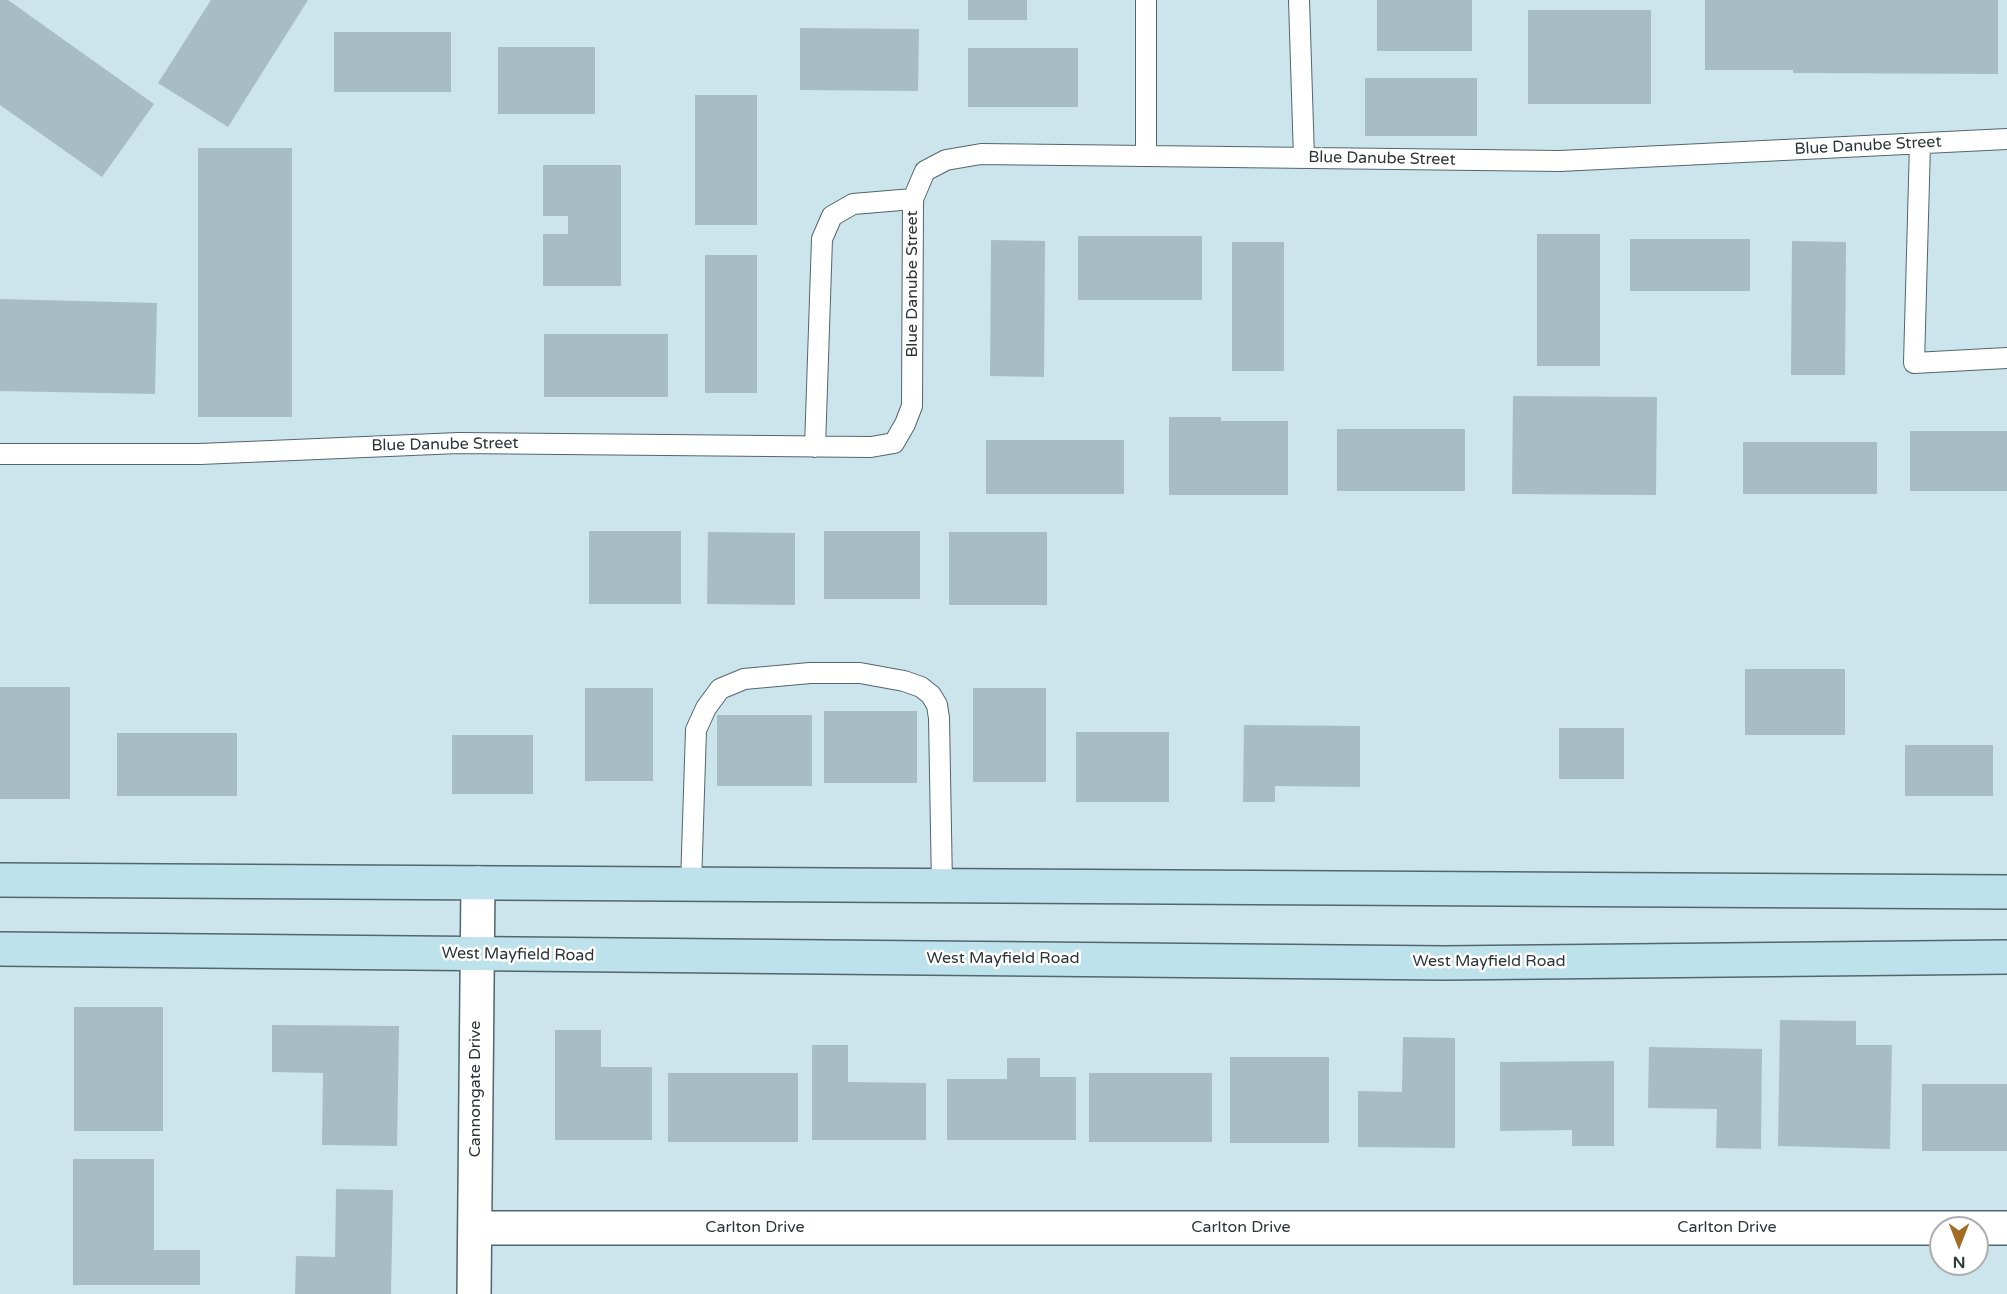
<!DOCTYPE html>
<style>
body{margin:0}
#map{position:relative;width:2007px;height:1294px;overflow:hidden;background:#cce4eb;font-family:"Varela Round",sans-serif}
canvas{display:block}
.north{position:absolute;left:1929px;top:1216px;width:60px;height:60px;box-sizing:border-box;background:#fff;border:2px solid #abaeaf;border-radius:50%;rotate:180deg;font-size:16px;font-weight:700;line-height:24px;text-align:center;color:#2c3538}
.north::after{content:'';display:block;margin:auto;width:21px;height:27px;background:#a26c26;clip-path:polygon(50% 0,100% 100%,50% 72%,0 100%)}
</style>
<div id="map">
<canvas width="2007" height="1294"></canvas>
<div class="north">N</div>
</div>
<script>
const c = document.querySelector('canvas').getContext('2d');
c.lineJoin = 'round';
function fillPath(path, color) {
  c.fillStyle = color;
  c.fill(path, 'evenodd');
}
function poly(rows) {
  const path = new Path2D();
  for (const r of rows) {
    path.moveTo(r[0], r[1]);
    for (let i = 2; i < r.length; i += 2) path.lineTo(r[i], r[i + 1]);
  }
  return path;
}
function trace(path, color, width, dash) {
  c.strokeStyle = color;
  c.lineWidth = width;
  c.lineCap = dash ? 'butt' : 'round';
  c.setLineDash(dash || []);
  c.stroke(path);
}
function write(font, color, halo, rows, align = 'center') {
  c.font = font + ' "Varela Round",sans-serif';
  c.lineWidth = 5;
  c.setLineDash([]);
  c.textBaseline = 'middle';
  c.strokeStyle = halo;
  c.fillStyle = color;
  for (const [text, x, y, turn = 0] of rows) {
    c.save();
    c.translate(x, y);
    c.rotate((+turn || 0) * Math.PI / 180);
    c.textAlign = isNaN(turn) ? turn : align;
    if (halo) c.strokeText(text, 0, 0);
    c.fillText(text, 0, 0);
    c.restore();
  }
}
fillPath(poly([
 [0,0,8,0,154,104,102,177,0,105],
 [211,0,308,0,228,127,158,83],
 [968,0,1027,0,1027,20,968,20],
 [1377,0,1472,0,1472,51,1377,51],
 [1705,0,1998,0,1998,74,1793,73,1793,70,1705,70],
 [1528,10,1651,10,1651,104,1528,104],
 [800,28,919,29,918,91,800,90],
 [334,32,451,32,451,92,334,92],
 [498,47,595,47,595,114,498,114],
 [968,48,1078,48,1078,107,968,107],
 [1365,78,1477,78,1477,136,1365,136],
 [695,95,757,95,757,225,695,225],
 [198,148,292,148,292,417,198,417],
 [543,165,621,165,621,286,543,286,543,234,568,234,568,216,543,216],
 [1537,234,1600,234,1600,366,1537,366],
 [1078,236,1202,236,1202,300,1078,300],
 [1630,239,1750,239,1750,291,1630,291],
 [991,240,1045,241,1044,377,990,376],
 [1792,241,1846,242,1845,375,1791,375],
 [1232,242,1284,242,1284,371,1232,371],
 [705,255,757,255,757,393,705,393],
 [0,299,157,303,155,394,0,391],
 [544,334,668,334,668,397,544,397],
 [1513,396,1657,397,1656,495,1512,494],
 [1169,417,1221,417,1221,421,1288,421,1288,495,1169,495],
 [1337,429,1465,429,1465,491,1337,491],
 [1910,431,2007,431,2007,491,1910,491],
 [986,440,1124,440,1124,494,986,494],
 [1743,442,1877,442,1877,494,1743,494],
 [589,531,681,531,681,604,589,604],
 [824,531,920,531,920,599,824,599],
 [708,532,795,533,795,605,707,604],
 [949,532,1047,532,1047,605,949,605],
 [1745,669,1845,669,1845,735,1745,735],
 [0,687,70,687,70,799,0,799],
 [585,688,653,688,653,781,585,781],
 [973,688,1046,688,1046,782,973,782],
 [824,711,917,711,917,783,824,783],
 [717,715,812,715,812,786,717,786],
 [1244,725,1360,726,1360,787,1275,786,1275,802,1243,802],
 [1559,728,1624,728,1624,779,1559,779],
 [1076,732,1169,732,1169,802,1076,802],
 [117,733,237,733,237,796,117,796],
 [452,735,533,735,533,794,452,794],
 [1905,745,1993,745,1993,796,1905,796],
 [74,1007,163,1007,163,1131,74,1131],
 [1780,1020,1856,1021,1856,1045,1892,1045,1890,1149,1778,1146],
 [272,1025,399,1026,397,1146,322,1145,323,1073,272,1072],
 [555,1030,601,1030,601,1067,652,1067,652,1140,555,1140],
 [1403,1037,1455,1038,1455,1148,1358,1147,1358,1091,1402,1092],
 [812,1045,848,1045,848,1082,926,1083,926,1140,812,1140],
 [1649,1047,1762,1049,1761,1149,1716,1148,1717,1109,1648,1108],
 [1230,1057,1329,1057,1329,1143,1230,1143],
 [1007,1058,1040,1058,1040,1077,1076,1077,1076,1140,947,1140,947,1079,1007,1079],
 [1614,1061,1614,1146,1572,1146,1572,1130,1500,1131,1500,1062],
 [668,1073,798,1073,798,1142,668,1142],
 [1089,1073,1212,1073,1212,1142,1089,1142],
 [1922,1084,2007,1084,2007,1151,1922,1151],
 [73,1159,154,1159,154,1250,200,1250,200,1285,73,1285],
 [336,1189,393,1190,391,1294,295,1294,296,1256,335,1257]
]), '#a7bdc5');
const lane = poly([
 [1146,0,1146,156],
 [1299,0,1304,158],
 [1920,144,1914,363,2007,358],
 [815,447,822,239,832,216,853,204,913,199],
 [0,454,200,454,459,443,871,447,894,443,905,424,912,406,913,199,925,171,946,160,981,154,1560,161,2007,139],
 [691,884,696,730,706,708,720,689,744,679,810,673,860,673,904,681,921,687,931,695,937,705,939,718,942,886]
]);
const street = poly([
 [475,1228,2007,1228],
 [474,1294,478,883]
]);
const secondary = poly([
 [0,880,2007,892],
 [0,949,1445,963,2007,957]
]);
trace(lane, '#52666d', 22);
trace(street, '#52666d', 36);
trace(secondary, '#52666d', 36);
trace(lane, '#fff', 20);
trace(street, '#fff', 33);
trace(secondary, '#bee2eb', 33);
write('16px', '#2c3538', '#fff', [
 ["Blue Danube Street",1868,146,-3],
 ["Blue Danube Street",1382,159,1],
 ["Blue Danube Street",913,284,-90],
 ["Blue Danube Street",445,445,-1],
 ["West Mayfield Road",518,955,1],
 ["West Mayfield Road",1003,959],
 ["West Mayfield Road",1489,962],
 ["Cannongate Drive",476,1089,-90],
 ["Carlton Drive",755,1228],
 ["Carlton Drive",1241,1228],
 ["Carlton Drive",1727,1228]
]);
</script>
